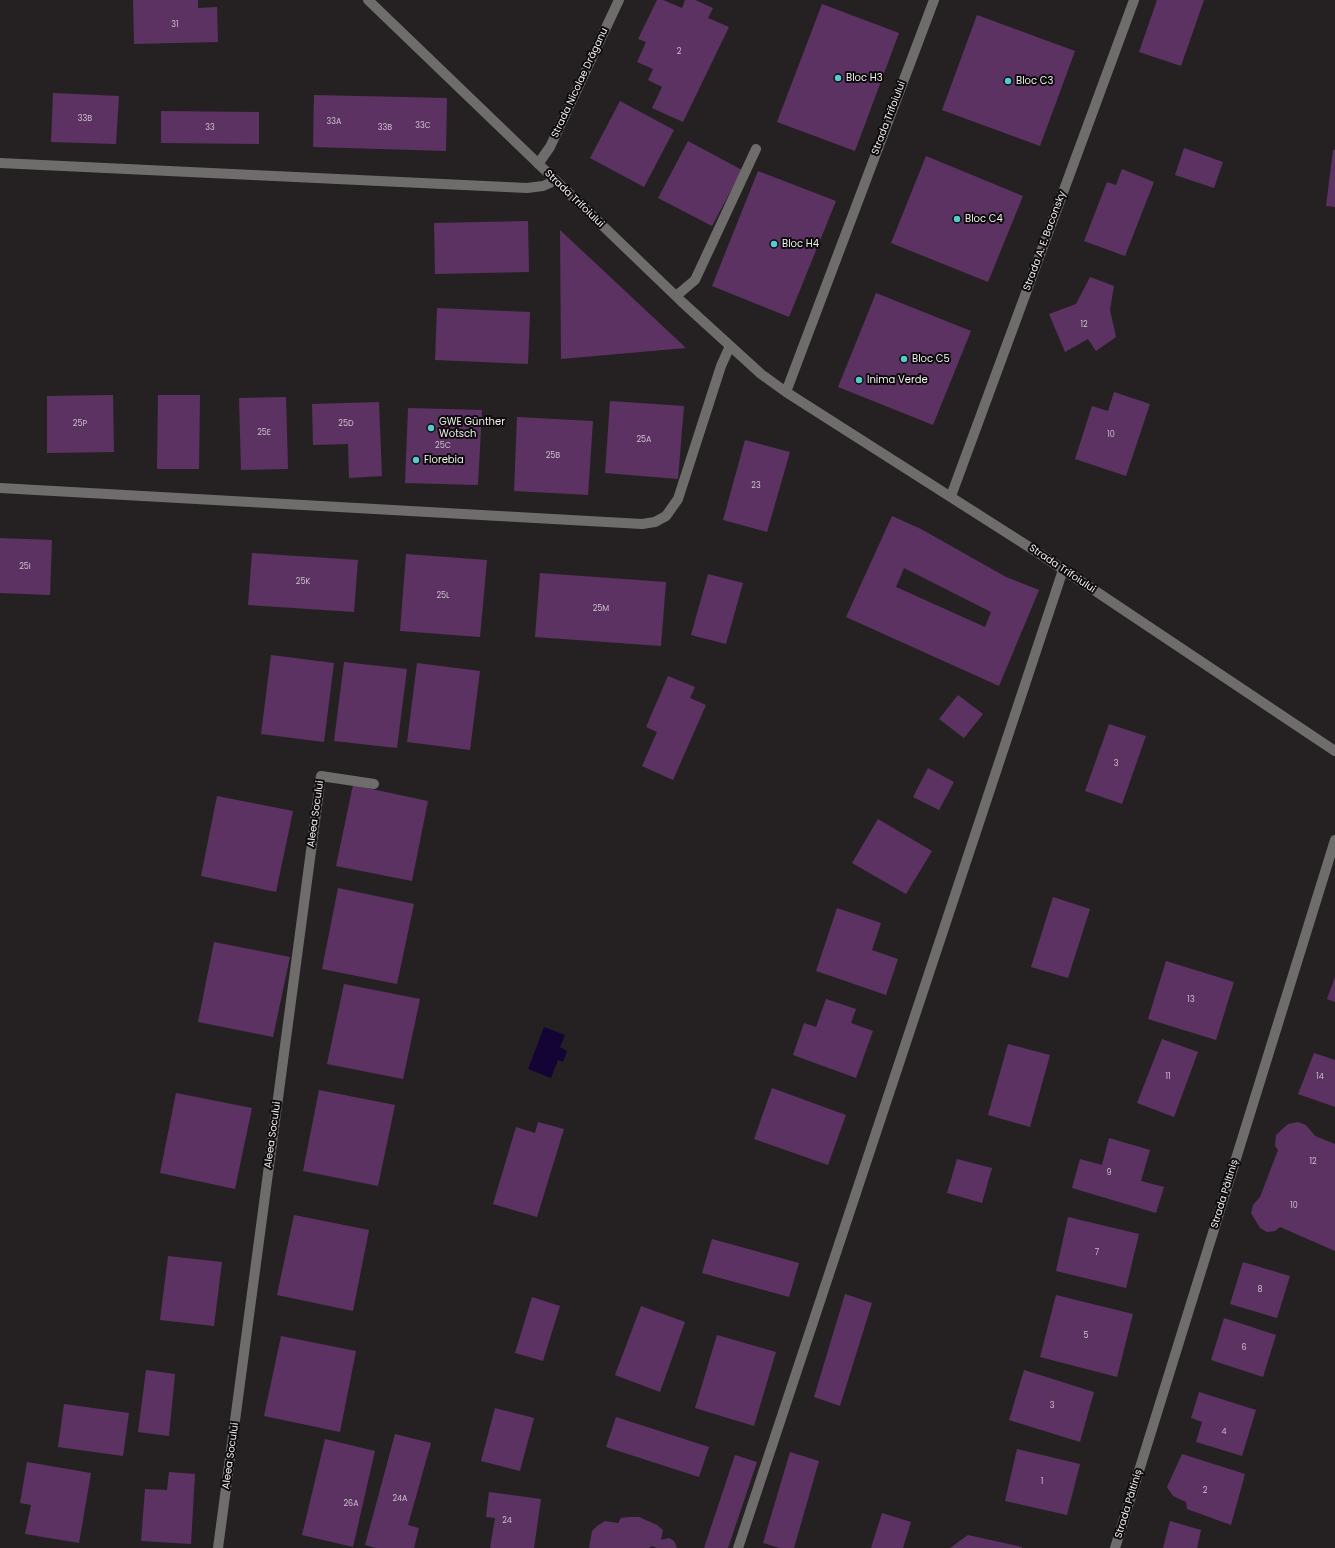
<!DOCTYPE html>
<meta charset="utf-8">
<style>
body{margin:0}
canvas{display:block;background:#252123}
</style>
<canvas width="1335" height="1548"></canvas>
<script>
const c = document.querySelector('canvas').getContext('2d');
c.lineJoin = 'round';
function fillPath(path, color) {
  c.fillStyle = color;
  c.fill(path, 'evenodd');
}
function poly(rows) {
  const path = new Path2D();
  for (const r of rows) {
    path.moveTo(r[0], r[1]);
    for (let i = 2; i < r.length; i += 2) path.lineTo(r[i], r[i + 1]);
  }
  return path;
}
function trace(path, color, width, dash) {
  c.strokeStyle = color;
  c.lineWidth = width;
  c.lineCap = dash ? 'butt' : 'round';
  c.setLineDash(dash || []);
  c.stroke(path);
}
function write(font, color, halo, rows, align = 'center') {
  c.font = font + ' Poppins,sans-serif';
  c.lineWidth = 4;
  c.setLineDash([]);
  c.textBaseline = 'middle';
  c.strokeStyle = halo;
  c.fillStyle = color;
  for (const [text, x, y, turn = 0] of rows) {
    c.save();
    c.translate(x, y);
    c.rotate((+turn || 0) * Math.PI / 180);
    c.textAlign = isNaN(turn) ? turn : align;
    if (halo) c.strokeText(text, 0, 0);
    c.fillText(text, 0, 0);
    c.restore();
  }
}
fillPath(poly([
 [544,1027,565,1035,560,1047,567,1051,563,1062,558,1060,551,1078,528,1069]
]), '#140335');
fillPath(poly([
 [133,0,198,0,198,8,217,7,218,42,134,44],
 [657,0,663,0,682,8,685,0,695,0,713,8,708,18,729,27,683,122,652,108,662,87,648,80,653,69,637,62,646,42,638,39],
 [1157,0,1204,0,1181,66,1139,52],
 [822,4,899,33,855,151,777,122],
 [977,15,1075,51,1040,146,942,110],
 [53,93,119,96,116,144,51,142],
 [314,95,447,98,446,151,313,147],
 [620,101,674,130,644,187,590,158],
 [161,111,259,112,259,144,161,143],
 [688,141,742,170,712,226,658,198],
 [1184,148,1223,162,1214,188,1175,175],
 [1333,150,1335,150,1335,207,1326,206],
 [926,156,1023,196,988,282,891,243],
 [1122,169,1154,182,1125,256,1084,241,1107,182,1116,185],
 [758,171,836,201,789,317,712,286],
 [528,221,529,272,435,274,434,223],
 [560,230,686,348,561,359],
 [1090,277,1114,286,1110,310,1116,337,1096,351,1088,339,1065,352,1049,314,1076,304],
 [876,293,971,331,933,425,838,387],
 [437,308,530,312,528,364,435,360],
 [1114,392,1150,404,1126,476,1075,459,1092,406,1108,411],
 [113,395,114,452,47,453,47,396],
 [158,395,200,395,199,469,157,469],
 [286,397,288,469,241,470,239,398],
 [610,401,684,406,678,479,605,473],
 [379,402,382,476,349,478,348,444,313,445,312,404],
 [408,408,482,410,478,485,405,483],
 [517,417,593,421,588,495,514,491],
 [745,440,790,452,767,532,723,520],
 [892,516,921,529,1006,577,1039,590,999,686,846,617],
 [904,568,991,612,985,627,896,587],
 [0,538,52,540,50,595,0,593],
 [252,553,358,560,354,612,248,605],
 [406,554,487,560,480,637,400,631],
 [540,573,666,582,661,646,535,637],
 [708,574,743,583,726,644,691,635],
 [271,655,334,663,324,742,261,734],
 [344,662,407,669,397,748,334,741],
 [417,663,480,671,470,750,407,742],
 [668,676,695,687,690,698,706,705,673,780,642,766,657,732,646,727],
 [958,695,983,714,964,738,939,719],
 [1109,724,1146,736,1122,804,1085,791],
 [928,768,954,782,939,810,913,797],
 [353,785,428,801,412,881,336,866],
 [217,796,293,811,276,892,201,876],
 [878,819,932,851,906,894,852,863],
 [338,888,414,904,397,984,322,969],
 [1053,897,1090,909,1068,978,1031,967],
 [837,908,881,923,872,950,898,959,886,995,816,971],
 [214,942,290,957,273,1037,198,1022],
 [1166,961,1234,982,1216,1040,1148,1019],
 [1335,977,1335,1002,1327,999],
 [344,984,420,999,403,1079,327,1064],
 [826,999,856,1009,851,1023,873,1031,856,1078,793,1055,804,1023,816,1027],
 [1162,1039,1198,1052,1174,1117,1137,1103],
 [1008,1044,1050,1055,1030,1127,988,1115],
 [1314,1053,1335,1060,1335,1107,1298,1094],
 [772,1088,846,1115,828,1165,754,1139],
 [319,1090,395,1105,378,1186,303,1171],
 [176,1093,252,1108,235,1189,160,1173],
 [538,1122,564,1129,537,1217,493,1204,516,1127,535,1133],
 [1298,1122,1306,1125,1315,1136,1335,1144,1335,1251,1280,1227,1275,1231,1267,1232,1260,1228,1251,1213,1253,1205,1260,1197,1278,1150,1275,1146,1276,1135,1288,1124],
 [1109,1138,1150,1150,1141,1181,1164,1187,1156,1213,1072,1188,1080,1159,1102,1165],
 [957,1159,992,1168,982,1203,947,1193],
 [294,1215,369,1230,353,1311,277,1295],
 [1068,1217,1139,1234,1126,1288,1056,1271],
 [712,1239,799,1263,789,1297,702,1273],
 [168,1256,222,1262,214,1326,160,1320],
 [1243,1262,1290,1276,1277,1318,1230,1304],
 [845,1294,872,1303,840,1406,814,1397],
 [1056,1295,1133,1314,1117,1377,1040,1357],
 [532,1297,560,1306,543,1361,515,1353],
 [641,1306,685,1322,660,1392,615,1375],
 [1224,1318,1276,1335,1263,1377,1211,1360],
 [717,1335,776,1352,754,1426,695,1408],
 [281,1336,356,1351,340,1432,264,1416],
 [146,1370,175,1374,169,1436,138,1432],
 [1024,1370,1094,1392,1080,1442,1009,1420],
 [1199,1392,1256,1410,1242,1456,1196,1442,1202,1422,1191,1418],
 [64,1404,129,1413,123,1456,58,1447],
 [495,1408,534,1418,520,1471,481,1461],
 [616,1417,709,1447,699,1477,606,1447],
 [395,1434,431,1443,408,1525,419,1528,414,1548,376,1548,365,1545],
 [325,1439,375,1451,353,1547,302,1535],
 [1017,1449,1080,1464,1067,1515,1005,1501],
 [790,1452,819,1461,794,1548,780,1548,763,1543],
 [1182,1454,1245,1474,1231,1525,1187,1509,1186,1502,1173,1496,1167,1487],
 [735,1455,757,1462,728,1548,704,1548],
 [27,1462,91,1473,79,1543,25,1534,31,1505,20,1503],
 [169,1472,195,1474,191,1544,141,1541,145,1489,167,1490],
 [489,1492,541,1499,534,1548,490,1548,495,1518,486,1517],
 [882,1513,911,1522,903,1548,871,1548],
 [629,1517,639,1517,657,1525,663,1530,661,1540,669,1538,674,1541,677,1548,657,1548,652,1546,649,1548,589,1548,592,1531,597,1526,605,1521,618,1523,621,1518],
 [1170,1521,1201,1530,1197,1548,1163,1548],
 [968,1535,1022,1547,1022,1548,950,1548]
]), '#5b3261');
trace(poly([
 [368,0,682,302,761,374,786,392,1037,552,1335,751],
 [0,163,527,188,543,186,550,183,553,179],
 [538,164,550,147,619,0],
 [676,296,695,280,756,149],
 [786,392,934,0],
 [0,488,642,524,655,522,666,516,678,499,721,366,730,346],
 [951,496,1134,0],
 [218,1548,321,776,374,784],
 [738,1548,1063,570],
 [1115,1548,1335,840]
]), '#6f6d6c', 10);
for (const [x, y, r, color] of [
 [838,78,4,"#52cdcc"],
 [1008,81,4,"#52cdcc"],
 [957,219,4,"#52cdcc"],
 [774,244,4,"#52cdcc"],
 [904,359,4,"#52cdcc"],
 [859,380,4,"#52cdcc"],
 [431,428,4,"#52cdcc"],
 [416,460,4,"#52cdcc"]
]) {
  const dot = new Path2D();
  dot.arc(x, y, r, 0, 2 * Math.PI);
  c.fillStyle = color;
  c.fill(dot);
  trace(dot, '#0d0b0c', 1.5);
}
write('8px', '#ccbfcc', null, [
 ["31",175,25],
 ["2",679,52],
 ["33B",85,119],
 ["33A",334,122],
 ["33C",423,126],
 ["33",210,128],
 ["33B",385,128],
 ["12",1084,325],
 ["25P",80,424],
 ["25D",346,424],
 ["25E",264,433],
 ["10",1111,435],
 ["25A",644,440],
 ["25C",443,446],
 ["25B",553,456],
 ["23",756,486],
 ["25I",25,567],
 ["25K",303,582],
 ["25L",443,596],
 ["25M",601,609],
 ["3",1116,764],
 ["13",1191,1000],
 ["11",1168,1077],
 ["14",1320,1077],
 ["12",1313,1162],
 ["9",1109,1173],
 ["10",1294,1206],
 ["7",1097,1253],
 ["8",1260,1290],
 ["5",1086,1336],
 ["6",1244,1348],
 ["3",1052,1406],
 ["4",1224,1432],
 ["1",1042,1482],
 ["2",1205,1491],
 ["24A",400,1499],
 ["26A",351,1504],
 ["24",507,1521]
]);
write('10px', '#f1eeef', '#0d0b0c', [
 ["Bloc H3",846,78],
 ["Bloc C3",1016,81],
 ["Bloc C4",965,219],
 ["Bloc H4",782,244],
 ["Bloc C5",912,359],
 ["Inima Verde",867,380],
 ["GWE Günther",439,422],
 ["Wotsch",439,434],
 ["Florebia",424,460]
], 'left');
write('10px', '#f1eeef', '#0d0b0c', [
 ["Strada Nicolae Drăganu",580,83,-65],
 ["Strada Trifoiului",889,118,-69],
 ["Strada Trifoiului",574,199,44],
 ["Strada A. E. Baconsky",1045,241,-70],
 ["Strada Trifoiului",1062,569,34],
 ["Aleea Socului",316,814,-82],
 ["Aleea Socului",273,1135,-82],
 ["Strada Păltiniș",1225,1194,-73],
 ["Aleea Socului",231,1456,-82],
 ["Strada Păltiniș",1129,1504,-73]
]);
</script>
